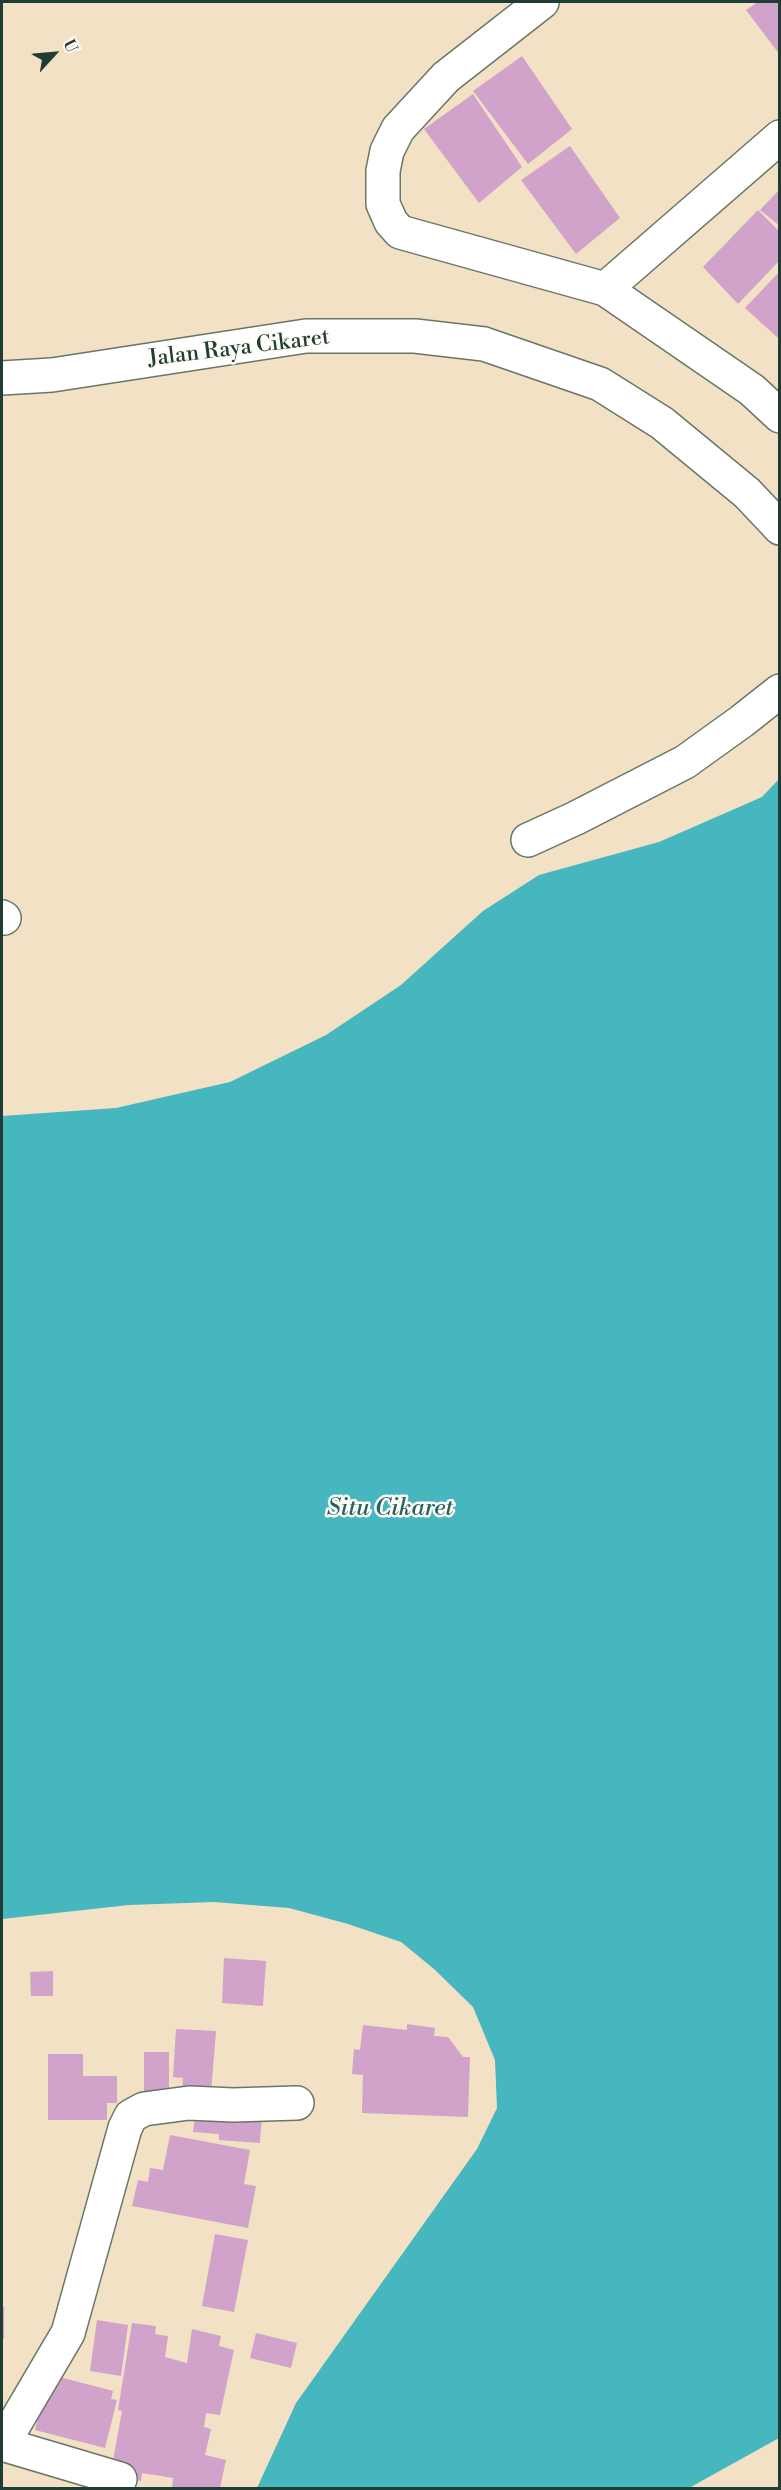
<!DOCTYPE html>
<style>
body{margin:0}
#map{position:relative;width:781px;height:2490px;overflow:hidden;background:#f2e1c4;font-family:"Libre Bodoni",serif}
canvas{display:block}
.frame{position:absolute;inset:0;border:3px solid #1f3d34;pointer-events:none}
.north{position:absolute;left:24px;top:24px;width:60px;height:60px;-webkit-text-stroke:4px #fdfcf7;paint-order:stroke;rotate:64deg;font-size:16px;font-weight:700;line-height:24px;text-align:center;color:#1f3d34}
.north::after{content:'';display:block;margin:auto;width:21px;height:27px;background:#1f3d34;clip-path:polygon(50% 0,100% 100%,50% 72%,0 100%)}
</style>
<div id="map">
<canvas width="781" height="2490"></canvas>
<div class="frame"></div>
<div class="north">U</div>
</div>
<script>
const c = document.querySelector('canvas').getContext('2d');
c.lineJoin = 'round';
function fillPath(path, color) {
  c.fillStyle = color;
  c.fill(path, 'evenodd');
}
function poly(rows) {
  const path = new Path2D();
  for (const r of rows) {
    path.moveTo(r[0], r[1]);
    for (let i = 2; i < r.length; i += 2) path.lineTo(r[i], r[i + 1]);
  }
  return path;
}
function trace(path, color, width, dash) {
  c.strokeStyle = color;
  c.lineWidth = width;
  c.lineCap = dash ? 'butt' : 'round';
  c.setLineDash(dash || []);
  c.stroke(path);
}
function write(font, color, halo, rows, align = 'center') {
  c.font = font + ' "Libre Bodoni",serif';
  c.lineWidth = 5;
  c.setLineDash([]);
  c.textBaseline = 'middle';
  c.strokeStyle = halo;
  c.fillStyle = color;
  for (const [text, x, y, turn = 0] of rows) {
    c.save();
    c.translate(x, y);
    c.rotate((+turn || 0) * Math.PI / 180);
    c.textAlign = isNaN(turn) ? turn : align;
    if (halo) c.strokeText(text, 0, 0);
    c.fillText(text, 0, 0);
    c.restore();
  }
}
fillPath(poly([
 [779,779,779,2438,689,2488,257,2488,296,2403,477,2149,497,2108,495,2060,473,2007,434,1969,401,1942,348,1924,289,1908,214,1902,129,1905,2,1919,2,1116,116,1108,230,1082,326,1035,401,985,483,911,539,875,659,842,762,797]
]), '#46b6bf');
fillPath(poly([
 [758,2,780,2,780,55,746,10],
 [522,56,572,129,528,164,473,91],
 [473,94,522,167,479,203,424,129],
 [570,146,620,218,576,254,521,180],
 [780,189,780,226,760,210],
 [758,210,780,232,780,260,738,304,703,267],
 [780,271,780,336,778,338,745,308],
 [224,1958,266,1961,263,2006,222,2003],
 [53,1971,53,1996,31,1996,30,1972],
 [407,2024,435,2028,434,2036,448,2037,463,2057,470,2057,468,2117,362,2113,363,2075,352,2074,354,2049,360,2050,363,2025,407,2030],
 [176,2029,216,2031,211,2093,182,2096,183,2078,173,2077],
 [144,2052,169,2052,169,2096,144,2096],
 [48,2054,83,2054,83,2076,117,2076,117,2103,107,2103,107,2120,48,2120],
 [262,2113,260,2143,219,2140,219,2134,193,2132,195,2115],
 [170,2135,250,2150,244,2184,256,2186,248,2228,132,2206,138,2180,148,2182,150,2168,163,2170],
 [215,2234,248,2240,234,2312,202,2306],
 [2,2307,4,2307,4,2339,2,2339],
 [97,2320,128,2325,121,2376,90,2371],
 [132,2323,156,2326,155,2334,168,2336,165,2357,187,2363,192,2329,221,2336,219,2346,234,2350,220,2415,206,2413,204,2427,211,2429,205,2455,226,2460,220,2488,172,2488,173,2478,142,2473,141,2481,119,2475,120,2461,113,2460,122,2411,118,2410],
 [256,2333,297,2343,291,2368,250,2358],
 [48,2374,113,2391,111,2399,117,2400,105,2448,35,2430]
]), '#d1a2ca');
const minor = poly([
 [542,2,446,77,398,129,387,151,383,171,383,204,391,222,400,232,605,289,780,137],
 [605,289,752,390,780,416],
 [528,840,576,818,685,762,742,721,780,691],
 [2,917,4,918],
 [2,2444,120,2479],
 [2,2445,68,2333,125,2128,131,2116,144,2109,189,2103,233,2105,297,2103]
]);
const major = poly([
 [2,378,52,375,306,336,415,336,484,344,600,384,662,423,747,493,780,528]
]);
trace(minor, '#697666', 36);
trace(major, '#697666', 36);
trace(minor, '#fff', 33);
trace(major, '#fff', 33);
write('22px', '#1f3d34', '#fdfcf7', [
 ["Jalan Raya Cikaret",239,349,-7]
]);
write('italic 24px', '#2b615e', '#fdfcf7', [
 ["Situ Cikaret",390,1509]
]);
</script>
